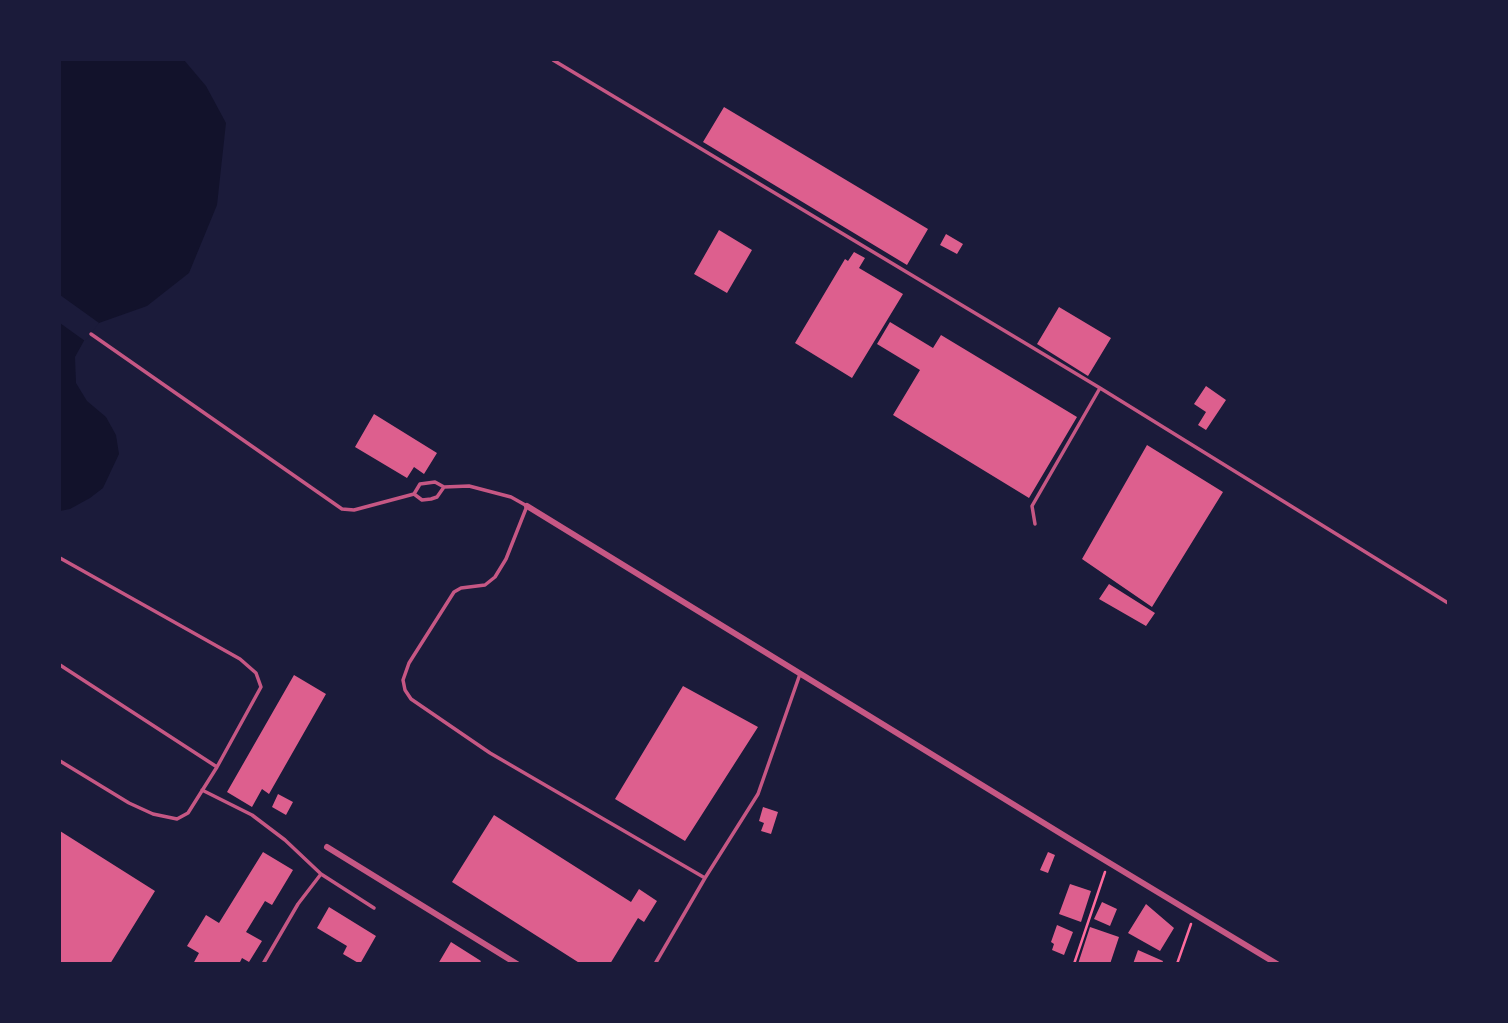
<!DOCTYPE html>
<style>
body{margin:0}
#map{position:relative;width:1508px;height:1023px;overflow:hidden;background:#1b1b3a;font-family:Signika,sans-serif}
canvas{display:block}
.frame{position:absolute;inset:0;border:61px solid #1b1b3a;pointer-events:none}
</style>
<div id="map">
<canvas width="1508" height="1023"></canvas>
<div class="frame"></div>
</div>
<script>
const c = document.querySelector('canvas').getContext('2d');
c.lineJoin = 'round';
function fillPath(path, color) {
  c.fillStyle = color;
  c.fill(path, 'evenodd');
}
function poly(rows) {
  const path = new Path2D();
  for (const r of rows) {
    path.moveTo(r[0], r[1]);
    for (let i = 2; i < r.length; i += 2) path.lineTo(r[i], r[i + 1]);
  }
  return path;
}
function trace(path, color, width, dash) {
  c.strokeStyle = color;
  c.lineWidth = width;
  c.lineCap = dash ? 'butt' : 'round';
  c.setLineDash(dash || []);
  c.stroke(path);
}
fillPath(poly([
 [60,60,184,60,206,86,226,123,217,205,189,273,147,306,99,323,90,330,75,357,76,383,87,401,106,417,116,435,119,454,103,488,90,498,70,509,60,511]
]), '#12122b');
fillPath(poly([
 [60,295,99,323,85,341,60,323]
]), '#1b1b3a');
fillPath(poly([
 [724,107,928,229,907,265,703,142],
 [719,230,752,250,727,293,694,274],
 [946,234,963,244,957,254,940,245],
 [854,252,865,258,859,268,903,294,852,378,795,343,845,259,848,261],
 [1059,307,1111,338,1088,376,1037,344],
 [890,322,933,348,941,335,1077,417,1029,498,893,415,920,370,877,344],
 [1206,386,1226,400,1206,430,1198,425,1206,412,1194,404],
 [374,414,437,453,424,474,414,467,407,478,355,447],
 [1147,445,1223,492,1152,607,1082,559],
 [1109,584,1155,613,1146,626,1099,599],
 [294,675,326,694,269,794,262,789,252,807,227,792],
 [683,686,758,727,685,841,615,799],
 [278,794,293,802,286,815,272,807],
 [763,807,778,812,771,834,761,831,764,823,759,821],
 [494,815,631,902,639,889,657,901,644,922,638,918,610,964,581,964,452,882],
 [60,831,155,891,110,964,60,964],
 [263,852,293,870,272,905,265,901,246,932,262,941,249,962,242,958,239,964,193,964,199,953,187,946,206,915,219,923],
 [1048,852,1055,855,1048,873,1040,870],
 [1070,884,1091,891,1081,922,1059,914],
 [1102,902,1117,909,1110,926,1094,919],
 [1146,904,1174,928,1160,951,1128,933],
 [329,907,376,936,360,964,343,954,347,946,317,928],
 [1057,925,1073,932,1064,955,1052,950,1054,944,1051,942],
 [1090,927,1119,937,1110,964,1078,964],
 [451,942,481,961,479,964,438,964],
 [1138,950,1163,961,1162,964,1133,964]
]), '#dd5f8e');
trace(poly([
 [1074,964,1105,872],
 [1177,964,1191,924]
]), '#ff6b9d', 2.5);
trace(poly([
 [553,60,1100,388,1448,603],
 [91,334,342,509,354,510,414,494,420,484,435,482,444,487,469,486,511,497,527,506,506,559,495,577,485,585,461,588,454,592,409,663,403,680,405,690,411,699,490,753,705,878],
 [414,494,422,500,431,499,437,497,444,487],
 [1035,524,1032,506,1100,388],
 [60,558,240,659,256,673,261,687,217,767,188,813,177,819,153,814,129,803,60,761],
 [60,665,217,767],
 [202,790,252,815,285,840,321,874],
 [263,964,298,904,321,874,374,908],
 [655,964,705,878,758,794,800,674]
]), '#c65784', 3.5);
trace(poly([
 [527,506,1073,841,1277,964],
 [327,847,517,964]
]), '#c65784', 6);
</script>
